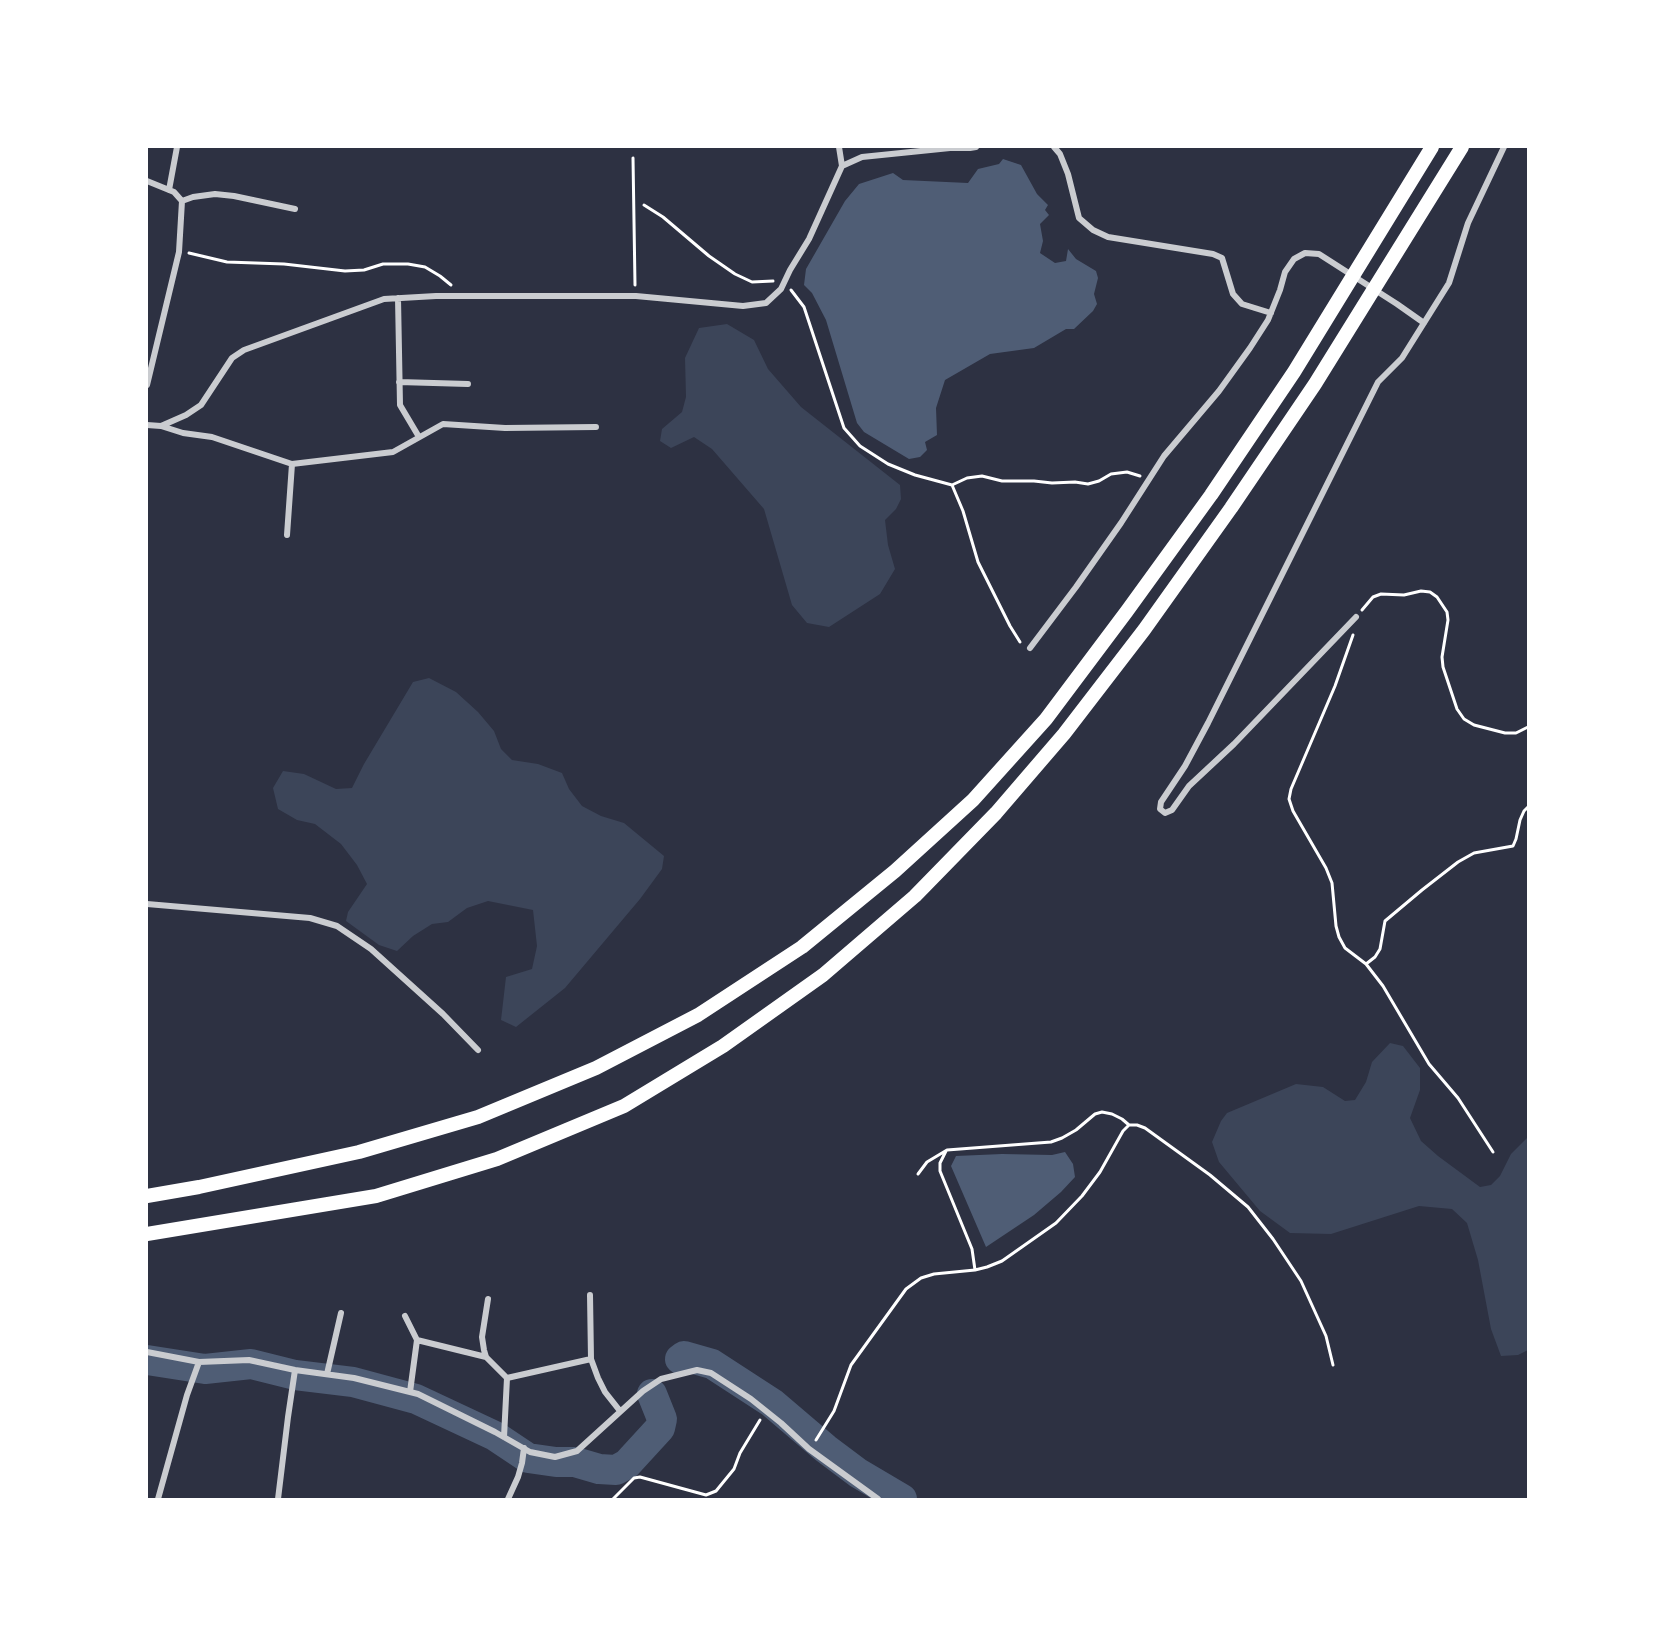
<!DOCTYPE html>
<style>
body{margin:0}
#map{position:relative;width:1675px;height:1646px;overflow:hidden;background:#2d3142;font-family:Barlow,sans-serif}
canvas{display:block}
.frame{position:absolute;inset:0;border:148px solid #fff;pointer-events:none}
</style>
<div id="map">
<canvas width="1675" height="1646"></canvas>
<div class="frame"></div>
</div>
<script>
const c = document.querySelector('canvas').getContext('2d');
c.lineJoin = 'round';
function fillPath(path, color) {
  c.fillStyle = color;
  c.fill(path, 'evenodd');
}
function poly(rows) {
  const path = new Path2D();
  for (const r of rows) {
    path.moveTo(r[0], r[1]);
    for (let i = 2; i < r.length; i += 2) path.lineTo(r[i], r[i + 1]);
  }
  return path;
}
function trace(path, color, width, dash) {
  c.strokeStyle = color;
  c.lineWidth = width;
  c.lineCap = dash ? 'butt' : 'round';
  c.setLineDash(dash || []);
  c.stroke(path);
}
fillPath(poly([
 [727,324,754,340,768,369,801,407,900,485,901,499,896,509,885,520,888,545,895,569,880,594,829,627,807,623,792,605,764,509,712,449,694,437,671,448,660,441,662,429,682,412,686,397,685,358,699,328],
 [429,678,456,692,478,712,494,731,501,749,512,760,538,764,562,773,569,789,582,806,601,816,624,823,664,856,662,869,640,899,565,988,516,1027,501,1020,506,977,532,969,537,946,533,910,488,901,467,908,448,922,432,924,413,936,397,951,379,945,346,921,348,912,367,884,357,865,341,844,315,824,297,820,278,809,273,788,283,771,304,774,336,789,352,788,364,764,413,682],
 [1390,1043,1403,1046,1420,1068,1420,1090,1410,1118,1421,1141,1438,1156,1480,1187,1491,1185,1500,1176,1511,1154,1528,1137,1528,1350,1518,1355,1501,1356,1491,1329,1478,1260,1467,1223,1452,1209,1419,1206,1331,1234,1290,1233,1260,1211,1219,1162,1212,1142,1221,1121,1227,1113,1296,1084,1323,1087,1345,1101,1355,1100,1366,1082,1372,1062]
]), '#3c4559');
fillPath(poly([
 [1003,159,1021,165,1037,194,1048,205,1045,210,1049,215,1040,224,1043,241,1040,253,1055,263,1066,261,1068,249,1076,259,1096,271,1098,278,1094,294,1097,304,1093,311,1074,329,1066,329,1034,348,990,354,945,380,936,408,937,435,925,442,927,450,920,457,909,459,864,432,857,423,826,320,812,293,804,285,806,269,845,201,859,184,893,173,903,180,968,183,978,169,999,164],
 [1065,1152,1073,1164,1075,1177,1061,1192,1034,1215,986,1247,951,1166,956,1156,1002,1154,1052,1155]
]), '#4f5d75');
trace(poly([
 [680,1359,684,1356,712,1364,772,1403,826,1449,858,1473,902,1499],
 [147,1360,205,1369,251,1364,295,1375,353,1382,416,1399,495,1436,528,1458,556,1462,575,1462,599,1469,616,1470,627,1464,660,1428,662,1419,652,1394]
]), '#4f5d75', 30);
trace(poly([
 [633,158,635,285],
 [644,205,663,217,709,256,735,274,752,282,773,281],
 [189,253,227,262,284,264,345,271,364,270,383,264,408,264,425,267,440,276,451,285],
 [791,290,804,307,844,428,860,446,888,464,915,475,952,485,963,511,978,562,1010,626,1020,642],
 [952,485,967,478,982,476,1002,481,1034,481,1052,483,1075,482,1088,484,1099,481,1111,474,1127,472,1140,476],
 [1362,610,1373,597,1381,594,1404,595,1421,591,1430,592,1437,597,1447,612,1448,620,1442,657,1443,667,1457,709,1464,719,1474,725,1505,733,1516,733,1528,727],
 [1353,635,1335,686,1291,789,1289,799,1293,811,1326,868,1332,883,1336,926,1339,937,1345,948,1366,964,1383,986,1429,1064,1458,1098,1493,1152],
 [1366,964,1375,957,1380,949,1385,921,1422,890,1458,862,1474,853,1513,846,1516,839,1520,820,1524,811,1528,807],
 [946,1151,940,1163,940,1171,972,1249,975,1270],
 [918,1174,927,1162,947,1150,1051,1142,1062,1138,1076,1130,1095,1114,1102,1112,1112,1114,1122,1119,1129,1125],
 [816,1440,834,1411,851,1365,906,1289,921,1278,934,1274,975,1270,987,1267,1002,1261,1056,1223,1082,1196,1100,1172,1123,1131,1129,1125,1137,1125,1145,1128,1210,1175,1248,1207,1273,1239,1301,1281,1326,1336,1333,1365],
 [613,1499,634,1478,640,1477,706,1495,716,1491,734,1469,740,1453,760,1420]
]), '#fff', 3);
trace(poly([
 [1054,147,1060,154,1068,174,1079,218,1093,230,1108,237,1213,254,1222,258,1233,294,1242,304,1271,313],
 [842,166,862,157,950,148,970,148,976,147],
 [147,181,174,192,182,201,179,252,147,385],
 [169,190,177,147],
 [182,201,193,197,215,194,234,196,295,209],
 [398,298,400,405,419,437],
 [399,382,468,384],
 [147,425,161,426,183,433,212,437,292,464,393,452,443,424,505,428,596,427],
 [161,426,186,415,201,405,232,358,244,350,384,299,436,296,636,296,743,306,766,303,781,289,790,270,809,239,842,166,839,147],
 [287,535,292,464],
 [1356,617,1234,744,1189,786,1172,810,1165,813,1160,809,1161,802,1185,766,1208,723,1378,382,1402,358,1449,283,1468,223,1504,147],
 [1030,648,1076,587,1121,523,1164,456,1219,391,1250,348,1268,320,1280,290,1285,272,1294,259,1305,253,1319,254,1397,304,1424,323],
 [147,904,310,918,337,926,371,949,443,1014,478,1050],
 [590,1295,591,1359,598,1378,605,1392,620,1411],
 [488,1299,482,1337,484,1350,486,1357,507,1378,504,1437],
 [405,1316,417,1340,410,1392],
 [417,1340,486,1357],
 [147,1352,199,1362,249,1360,295,1370,354,1378,418,1394,495,1432,530,1452,555,1457,577,1451,643,1391,661,1379,697,1370,711,1373,751,1399,781,1423,809,1449,878,1499],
 [327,1374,341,1313],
 [507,1378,591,1359],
 [158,1499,187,1395,199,1362],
 [278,1499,288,1417,295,1370],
 [508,1499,518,1477,522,1463,524,1448]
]), '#caccd0', 6);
trace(poly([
 [147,1196,199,1187,359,1152,478,1117,596,1068,698,1015,802,947,895,871,973,800,1046,719,1127,611,1211,495,1294,372,1432,147],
 [147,1234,376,1196,497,1159,624,1106,723,1046,823,975,915,896,996,813,1064,734,1144,630,1231,508,1315,384,1462,147]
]), '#fff', 14);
</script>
